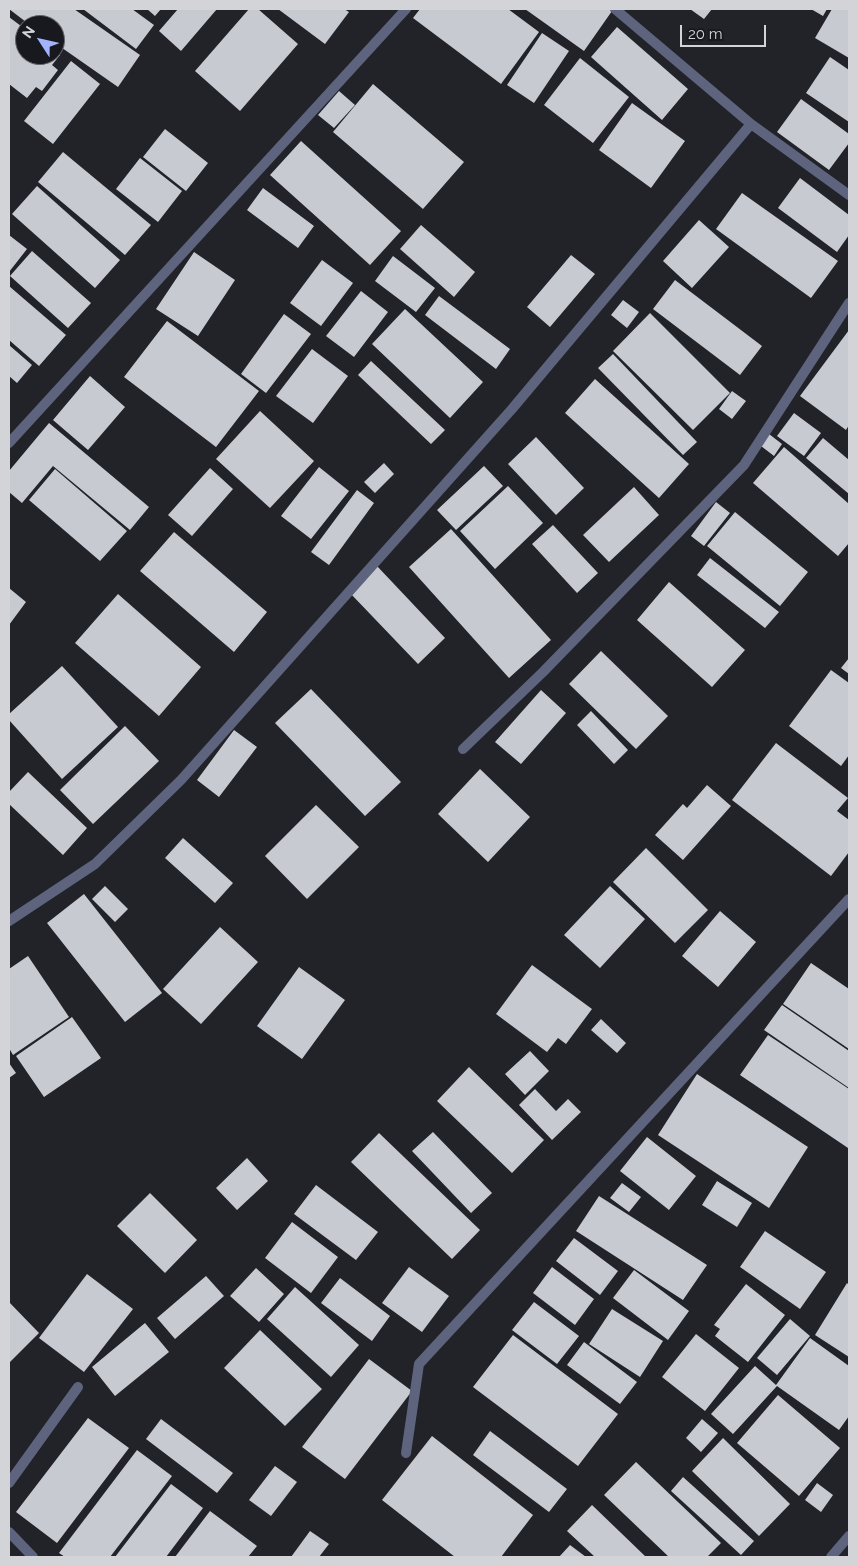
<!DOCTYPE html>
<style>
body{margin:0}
#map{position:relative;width:858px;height:1566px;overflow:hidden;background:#212329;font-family:Raleway,sans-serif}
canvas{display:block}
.frame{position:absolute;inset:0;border:10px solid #d3d4d8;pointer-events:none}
.north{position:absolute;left:15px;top:15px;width:50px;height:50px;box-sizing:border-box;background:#18191f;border:1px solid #636469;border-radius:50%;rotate:305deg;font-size:14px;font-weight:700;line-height:20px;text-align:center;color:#d3d4d8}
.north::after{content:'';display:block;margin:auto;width:18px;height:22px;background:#a2b2fd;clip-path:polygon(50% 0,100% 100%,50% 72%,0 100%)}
.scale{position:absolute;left:680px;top:25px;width:86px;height:22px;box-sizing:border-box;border:2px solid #d3d4d8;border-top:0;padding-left:6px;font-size:15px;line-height:18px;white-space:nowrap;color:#d3d4d8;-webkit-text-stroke:4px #18191f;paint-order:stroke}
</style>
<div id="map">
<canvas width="858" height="1566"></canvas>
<div class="frame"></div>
<div class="north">N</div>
<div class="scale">20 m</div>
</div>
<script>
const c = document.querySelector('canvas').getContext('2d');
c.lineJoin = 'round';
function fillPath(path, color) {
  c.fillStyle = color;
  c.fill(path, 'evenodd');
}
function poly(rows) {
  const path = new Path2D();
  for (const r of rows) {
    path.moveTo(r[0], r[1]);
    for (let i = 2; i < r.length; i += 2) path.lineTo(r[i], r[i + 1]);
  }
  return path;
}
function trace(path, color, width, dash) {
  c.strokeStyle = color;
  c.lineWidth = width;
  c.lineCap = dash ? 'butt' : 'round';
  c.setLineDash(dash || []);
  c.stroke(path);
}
fillPath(poly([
 [9,9,74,9,140,55,118,87,55,43,55,25,30,25],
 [83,9,132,9,154,25,136,49],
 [147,9,161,9,155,16],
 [178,9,217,9,181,51,159,31],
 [249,9,258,9,298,44,240,111,195,71],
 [278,9,344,9,349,12,325,44],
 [420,9,508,9,539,32,501,84,413,18],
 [525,9,609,9,612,11,584,51],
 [690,9,712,9,704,19],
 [811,9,827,9,823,16],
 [832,9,849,9,849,58,815,38],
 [9,17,25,29,25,55,55,55,55,51,60,55,52,65,58,70,42,91,36,87,27,98,9,84],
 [617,27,688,89,662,120,591,57],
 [542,33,569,51,534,103,507,85],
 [830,57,849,70,849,122,806,93],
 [580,58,629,97,593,143,544,105],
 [71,61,100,84,53,144,24,121],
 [373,84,464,162,423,209,333,132],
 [339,91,355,105,334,128,318,115],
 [801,99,849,134,849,143,829,170,777,132],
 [632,103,685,141,651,188,599,150],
 [165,129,208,163,186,191,143,157],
 [301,141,401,231,370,265,270,175],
 [63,152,151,225,125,255,38,182],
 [140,158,182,191,158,222,116,189],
 [800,178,849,215,849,235,837,252,778,208],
 [37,186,120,260,95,288,12,214],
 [263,188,314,226,298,248,247,210],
 [742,193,838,261,811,298,716,229],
 [699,220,729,247,692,288,663,261],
 [421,225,475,272,454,297,400,249],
 [9,235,27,249,9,272],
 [32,251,91,303,68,328,10,276],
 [194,252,235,280,198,336,156,309],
 [571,255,595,274,550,327,527,307],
 [393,256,435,288,416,312,375,281],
 [322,260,353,283,321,326,290,303],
 [675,280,762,346,740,375,653,309],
 [9,286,66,335,39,366,9,340],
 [361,291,388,312,354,357,326,336],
 [439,296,510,349,496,369,425,315],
 [623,300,639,312,627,328,611,315],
 [405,309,483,382,450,418,372,344],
 [650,313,730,393,693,430,613,351],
 [284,314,311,334,266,393,241,374],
 [167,321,259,391,216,447,124,377],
 [849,330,849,425,846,430,800,396],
 [9,345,32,365,17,383,9,376],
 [312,349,348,376,313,423,276,396],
 [613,354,697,442,683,455,598,368],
 [371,361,445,430,431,444,358,375],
 [90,376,125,407,88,450,53,420],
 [595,379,689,464,659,498,565,413],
 [732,391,746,401,732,419,719,409],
 [260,411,314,461,270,508,216,459],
 [794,413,821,433,804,456,777,436],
 [49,423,149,507,130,530,53,466,22,503,9,492,9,471],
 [769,434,782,444,774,456,761,446],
 [536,437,584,488,556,515,508,464],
 [823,438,849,460,849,494,806,458],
 [784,447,849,504,849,543,838,556,753,483],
 [384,463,394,474,375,493,364,482],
 [484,466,503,486,456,530,437,510],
 [319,467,349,491,311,539,281,516],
 [210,468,233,489,192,536,168,515],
 [55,469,127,531,100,561,29,500],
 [508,486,543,523,495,569,460,531],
 [634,487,659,515,609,562,583,535],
 [357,490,374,503,329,565,311,552],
 [716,502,730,513,704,546,691,536],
 [735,512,808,572,780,606,707,546],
 [553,525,598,573,577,593,532,544],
 [451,529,551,640,509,678,409,567],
 [174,532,267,612,234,652,140,571],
 [710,558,779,612,765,628,697,575],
 [377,566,445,638,418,664,350,593],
 [669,582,745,650,712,687,637,620],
 [9,588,26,602,9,625],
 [118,594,201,667,159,716,75,643],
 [601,651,668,716,636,749,569,684],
 [849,658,849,674,841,668],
 [62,666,118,727,62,779,9,720,9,714],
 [831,670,849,683,849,755,841,766,789,726],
 [311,689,401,782,365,816,275,723],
 [541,690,566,713,521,764,495,742],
 [591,711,628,750,614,764,577,725],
 [125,726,159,761,93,824,60,790],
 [234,730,257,747,219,797,197,780],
 [776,743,848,798,837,811,849,820,849,852,831,876,732,800],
 [480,769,530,817,488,862,438,814],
 [28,772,87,828,63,855,9,804,9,792],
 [707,785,731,806,683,860,655,835,683,804,687,808],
 [316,805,359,847,307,899,265,856],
 [183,838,233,883,215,903,165,858],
 [646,848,708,910,675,943,613,882],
 [105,886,128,909,115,922,92,899],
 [610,886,645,919,600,968,564,935],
 [84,894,162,993,125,1022,47,923],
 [720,911,756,942,718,987,682,956],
 [220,927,258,962,201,1024,163,989],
 [28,956,69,1017,13,1055,9,1048,9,969],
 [811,963,849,989,849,1049,783,1004],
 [532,965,592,1009,566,1044,558,1038,547,1052,496,1014],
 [299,967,345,1000,302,1059,257,1026],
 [782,1005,849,1051,849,1088,764,1030],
 [72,1017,101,1058,44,1097,16,1056],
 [601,1019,626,1043,617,1053,591,1030],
 [768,1035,849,1089,848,1148,740,1075],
 [530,1051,549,1071,525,1095,505,1074],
 [9,1063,16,1073,9,1078],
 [469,1067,544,1140,512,1173,437,1101],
 [697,1074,808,1147,769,1208,658,1135],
 [535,1089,556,1111,568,1099,581,1112,552,1140,519,1105],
 [433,1132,492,1193,471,1213,412,1151],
 [379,1133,480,1230,452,1259,351,1162],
 [647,1137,696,1176,669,1210,620,1171],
 [247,1158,268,1181,237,1210,216,1188],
 [717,1181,752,1203,737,1227,702,1205],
 [622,1183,641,1197,629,1212,610,1198],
 [316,1185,378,1232,356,1260,294,1214],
 [150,1193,197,1240,165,1273,117,1226],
 [599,1196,707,1265,683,1300,576,1231],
 [292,1222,338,1257,311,1293,265,1258],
 [765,1231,826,1272,800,1309,740,1267],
 [574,1238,618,1271,600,1295,556,1261],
 [409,1267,449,1296,422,1332,382,1303],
 [552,1267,594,1299,575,1325,533,1293],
 [256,1268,284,1294,259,1322,230,1296],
 [634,1270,689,1311,668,1340,613,1298],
 [87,1274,133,1309,84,1372,39,1338],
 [206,1276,224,1296,175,1339,157,1318],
 [340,1278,390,1316,372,1341,321,1303],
 [847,1283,849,1285,849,1357,815,1335],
 [746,1284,785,1315,748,1362,715,1336,720,1329,714,1325],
 [295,1287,359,1345,331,1377,267,1319],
 [9,1302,39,1333,9,1363],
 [534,1302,579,1336,557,1364,512,1330],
 [612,1309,663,1341,640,1377,589,1344],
 [790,1319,810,1336,777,1375,757,1358],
 [145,1323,169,1352,115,1396,92,1367],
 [260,1330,322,1389,285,1426,224,1368],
 [696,1334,739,1368,705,1411,662,1377],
 [513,1335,618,1414,578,1466,473,1387],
 [810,1338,849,1366,849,1416,839,1430,777,1386,733,1434,711,1414,755,1366,776,1385],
 [584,1342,637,1382,620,1404,567,1365],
 [369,1359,412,1391,345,1479,302,1447],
 [778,1395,840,1448,799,1496,737,1443],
 [88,1418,129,1448,57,1543,16,1512],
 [161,1419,233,1473,217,1493,146,1439],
 [702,1419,718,1433,701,1452,686,1438],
 [490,1431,567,1489,549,1512,473,1455],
 [432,1436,533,1515,501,1557,455,1557,382,1500],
 [723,1438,790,1504,759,1536,692,1471],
 [137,1450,172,1476,110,1557,65,1557,59,1553],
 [636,1462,721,1543,707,1557,669,1557,604,1495],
 [275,1466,297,1482,271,1516,249,1500],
 [683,1477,754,1541,741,1555,671,1491],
 [817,1483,833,1495,821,1512,805,1500],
 [171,1484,203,1508,166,1557,115,1557],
 [592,1505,646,1557,595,1557,567,1531],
 [210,1511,257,1546,248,1557,175,1557],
 [310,1531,329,1544,319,1557,291,1557],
 [570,1545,586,1557,559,1557]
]), '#c8cad2');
trace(poly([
 [615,9,751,124,849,195],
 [9,443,406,9],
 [463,749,543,672,744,465,849,303],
 [9,921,95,864,181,780,512,409,751,124],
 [406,1453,419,1364,849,899],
 [9,1483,78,1387],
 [9,1532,33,1557],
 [831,1557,849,1536]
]), '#5e647d', 10);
</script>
